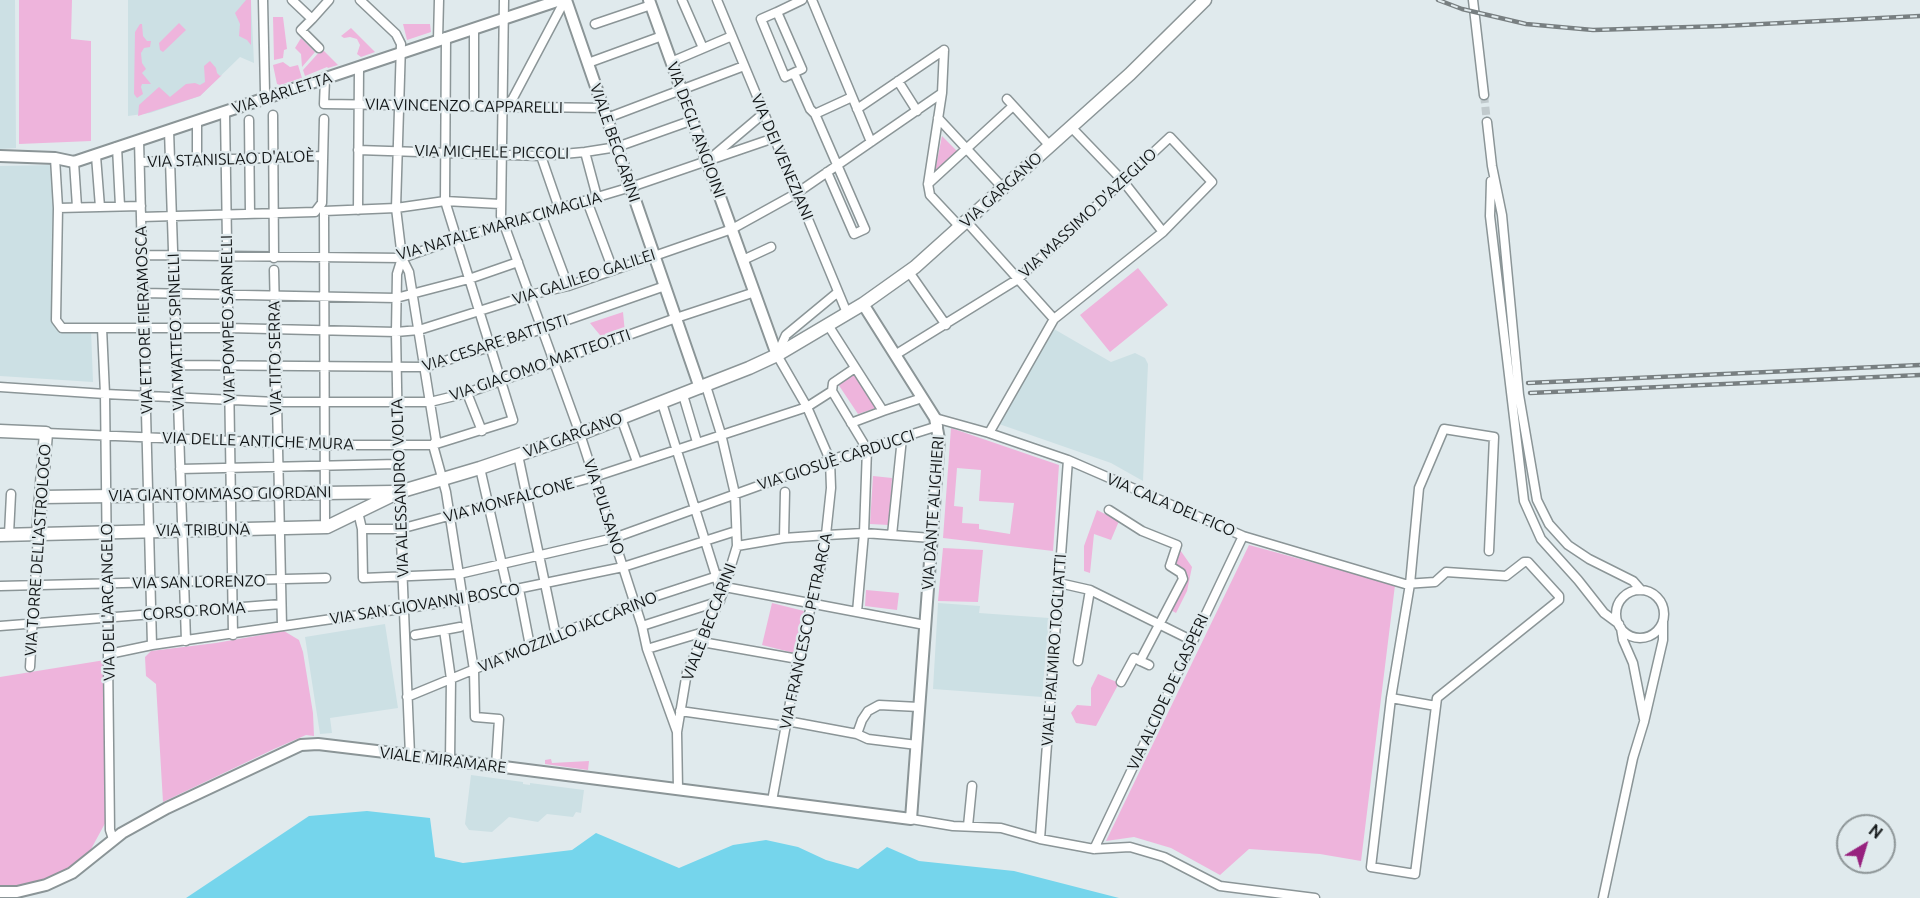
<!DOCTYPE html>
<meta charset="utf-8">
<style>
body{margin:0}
#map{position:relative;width:1920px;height:898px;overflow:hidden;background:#e0eaed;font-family:Ubuntu,sans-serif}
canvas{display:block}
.north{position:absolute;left:1836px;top:814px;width:60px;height:60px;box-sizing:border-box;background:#e0eaed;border:2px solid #8e9698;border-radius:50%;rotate:38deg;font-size:16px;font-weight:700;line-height:24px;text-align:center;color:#131718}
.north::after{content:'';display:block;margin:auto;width:21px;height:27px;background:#97217e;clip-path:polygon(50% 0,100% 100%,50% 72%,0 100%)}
</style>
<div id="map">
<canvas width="1920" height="898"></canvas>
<div class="north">N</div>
</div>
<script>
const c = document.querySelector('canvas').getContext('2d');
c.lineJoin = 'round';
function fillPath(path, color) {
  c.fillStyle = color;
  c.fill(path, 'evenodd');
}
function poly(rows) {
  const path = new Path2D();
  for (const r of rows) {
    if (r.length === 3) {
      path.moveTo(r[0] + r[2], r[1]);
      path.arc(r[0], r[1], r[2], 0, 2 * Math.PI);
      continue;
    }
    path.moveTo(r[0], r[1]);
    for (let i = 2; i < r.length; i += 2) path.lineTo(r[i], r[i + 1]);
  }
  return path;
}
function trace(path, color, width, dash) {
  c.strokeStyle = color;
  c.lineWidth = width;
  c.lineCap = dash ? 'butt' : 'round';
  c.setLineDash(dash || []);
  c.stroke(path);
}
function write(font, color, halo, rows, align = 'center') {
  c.font = font + ' Ubuntu,sans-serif';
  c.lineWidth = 5;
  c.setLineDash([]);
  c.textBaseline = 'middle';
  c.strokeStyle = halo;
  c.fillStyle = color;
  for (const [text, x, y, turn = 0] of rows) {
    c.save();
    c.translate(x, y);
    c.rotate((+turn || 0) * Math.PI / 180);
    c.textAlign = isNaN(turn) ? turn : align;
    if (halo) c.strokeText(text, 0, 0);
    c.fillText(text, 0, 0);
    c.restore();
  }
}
fillPath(poly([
 [0,0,15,0,16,148,0,149],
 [128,0,251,0,254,63,240,57,200,96,150,113,128,116],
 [55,165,58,329,91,330,93,382,0,376,0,166],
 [1054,329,1111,362,1135,353,1145,358,1148,364,1143,481,1111,463,999,424],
 [938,603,980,606,979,613,1049,618,1042,697,933,689],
 [385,624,398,708,330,718,332,733,320,734,305,637],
 [471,775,523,782,523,784,530,785,530,783,584,790,581,813,576,812,573,817,547,814,538,822,509,817,492,832,469,830,465,824]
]), '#cce0e4');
fillPath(poly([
 [19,0,72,0,71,39,91,41,91,141,19,144],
 [246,0,251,0,251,45,247,40,239,36,240,24,235,13],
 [273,17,283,17,287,49,284,50,283,58,274,60],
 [179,23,186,30,163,52,160,50,159,43],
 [140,24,142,24,143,36,147,41,151,41,150,47,144,48,141,53,142,63,146,69,142,73,151,84,142,84,141,87,143,94,137,98,134,94,135,32],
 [403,24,430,24,431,32,407,40],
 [351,28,375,52,361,57,357,54,360,45,357,39,350,37,344,38,341,36],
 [301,38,315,52,302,67,301,54,295,48],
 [322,49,338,65,328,68,327,67,305,76,303,70],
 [210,61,216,68,217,73,220,76,222,75,200,96,138,116,139,105,159,87,170,97,186,84,195,83,200,85,205,82,204,66],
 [283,62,290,67,298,65,302,78,280,85,277,84,273,65],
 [942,136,957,151,935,171],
 [1138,268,1168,305,1110,352,1080,315],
 [623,312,625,333,604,340,590,323],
 [854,373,876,408,858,414,838,384],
 [951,428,1059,465,1053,551,943,538],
 [957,468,981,470,979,501,1014,503,1010,534,979,529,979,524,962,523,963,507,954,506],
 [873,476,892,478,889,525,870,524],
 [1097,510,1119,521,1111,540,1094,534,1090,573,1084,571,1084,546],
 [1249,545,1395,585,1361,861,1320,854,1249,849,1220,875,1171,848,1134,837,1106,841],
 [1178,547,1192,567,1187,591,1176,613,1169,609,1185,580,1173,567],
 [943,548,983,550,978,602,938,601],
 [866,590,899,593,897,610,865,606],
 [772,603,804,611,794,653,762,645],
 [284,631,299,640,303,652,313,713,314,736,306,735,274,749,163,802,156,684,146,676,145,657,151,651,216,643],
 [105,660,109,816,90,851,73,867,34,884,0,886,0,677],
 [1098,674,1119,683,1096,726,1076,723,1071,713,1077,705,1091,706,1091,688],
 [551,759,552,763,589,761,588,770,545,764,545,760]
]), '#eeb4dc');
fillPath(poly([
 [367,811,430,818,435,857,463,863,572,850,596,833,679,868,733,845,766,840,798,847,826,860,858,869,887,847,919,861,1014,871,1119,898,186,898,309,816]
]), '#75d5ec');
trace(poly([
 [1484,95,1487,122]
]), '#c1cacd', 8, [8, 4]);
const minor = poly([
 [292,0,312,19,329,0],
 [360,0,396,34,401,44,396,208,402,258,409,272,436,440,433,445,446,492,474,670,475,717,499,719,496,766],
 [504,0,501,216,580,434,642,626,647,649,677,732],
 [682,0,703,48],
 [717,0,847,313],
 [812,0,871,142],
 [1473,0,1484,95],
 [777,12,802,69,785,77,761,19,777,12],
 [777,12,802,0],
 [312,19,301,30,319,48],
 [595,24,651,5],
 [438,40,439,0],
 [671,62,732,36],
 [588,63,662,36],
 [794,73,810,109,815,114],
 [325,79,324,104,603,108],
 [898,81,917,111],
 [942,93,928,184,930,195,960,227],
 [1007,99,1050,146],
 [262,100,265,92,263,0],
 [474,106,474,29],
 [502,106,512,100,565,0],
 [857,109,944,50],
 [225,112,233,635],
 [273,115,274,258],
 [607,118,744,66],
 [938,118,1003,188],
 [249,120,250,214],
 [197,121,197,161],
 [1487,122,1492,166,1502,215,1519,395,1537,500,1549,524,1568,545,1589,559,1633,581,1641,590],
 [169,130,186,641],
 [139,140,152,645],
 [117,147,120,206],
 [358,150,541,156,585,152,617,147,693,120],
 [585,152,597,197],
 [96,156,100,207],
 [541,156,559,208],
 [712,157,764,113],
 [55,158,58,208,56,320,62,328,228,328,396,332,419,330,530,295,568,286,732,229,797,193,942,93,944,50],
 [74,162,77,207],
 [140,162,323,156],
 [827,172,854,234,865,229,815,114,852,97],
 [1491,181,1490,216,1524,501,1541,539,1578,580,1604,613,1619,624],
 [928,184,1013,106],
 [587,201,613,270],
 [58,208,141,206],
 [358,210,359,68],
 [541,214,568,286],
 [141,217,315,212,322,203,324,119],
 [966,221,1054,319],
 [142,255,402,258,456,239,631,187,774,138],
 [402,258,397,274,396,332,399,492,410,755],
 [743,260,771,247],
 [274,270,282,626],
 [909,272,946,325],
 [143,293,396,298,469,279,518,262],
 [828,325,883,411,922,398],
 [102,328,105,394,110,830,113,839],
 [895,355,1018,279,1170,137,1212,182,1163,232],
 [177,365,425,367,490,347,665,286],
 [0,387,105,394,276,402,430,402,467,393,676,318,755,292],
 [832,391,867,449,864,533,857,612],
 [467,393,482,431],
 [683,395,697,442],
 [662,403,722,595],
 [621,418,637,462],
 [935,418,989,433,1068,460,1243,536,1405,584,1435,582,1446,572,1506,576,1524,562,1528,562,1559,596,1559,600,1437,698,1436,706],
 [851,423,883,411],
 [46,433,325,445,433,445,513,420,445,201,446,37],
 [989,433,1054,319,1163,232,1123,181,1071,127],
 [518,455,556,636],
 [480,468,508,591],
 [180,469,398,464],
 [1109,510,1142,531,1177,545,1170,566,1181,573,1183,579,1140,661],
 [358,512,362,529,363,578,459,574,614,538,830,460,938,426],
 [325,521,324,211,396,208,445,201,500,204],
 [362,529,400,529,594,477,807,407,832,391,833,383,855,368],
 [9,534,11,494],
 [892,535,902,438],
 [784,538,785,492],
 [737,546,784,538,827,535,864,533,932,538],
 [1059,583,1090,590,1193,641],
 [0,586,326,578],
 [725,587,925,625],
 [519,589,530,646],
 [1640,614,24],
 [0,626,281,604],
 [642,626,720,601],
 [1621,628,1623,640,1633,663,1644,719],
 [444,630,460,627],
 [415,635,444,630,451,679,450,760],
 [702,642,798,659],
 [647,649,707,631],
 [109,654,152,645,463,600,623,567,736,531],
 [1078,661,1090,590],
 [30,667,38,534],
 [1121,682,1134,658,1149,665],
 [407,697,635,603,730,572],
 [1391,698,1436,706,1415,874,1371,867,1391,698,1410,584,1419,488,1444,429,1494,437,1489,551],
 [680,711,786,726],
 [787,721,857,734,868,739,917,745],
 [857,734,862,720,868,711,879,705,919,707],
 [678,789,677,732,687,672,722,595,737,546,735,494,721,434,706,386],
 [772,801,798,659,824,553,831,488,830,460,807,407,777,355,786,335,838,292],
 [911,819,953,826,1001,828,1040,839,1094,849,1130,847,1164,857,1220,886,1315,898],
 [968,826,972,786],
 [1040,839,1068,460],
 [1094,849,1243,536],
 [1603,898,1633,758,1644,722,1663,640,1663,621]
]);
const tertiary = poly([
 [566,0,700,388],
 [649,0,777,355],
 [0,156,55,158,74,162,560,0],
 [0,892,17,892,46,885,72,873,122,833,167,808,301,745,318,744,410,755,911,819,939,439,935,418,863,304]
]);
const secondary = poly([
 [0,431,46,433,38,534],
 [42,497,394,492],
 [0,535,327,527,399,492,480,468,580,434,749,368,777,355,863,304,915,267,1130,74,1205,0]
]);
trace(minor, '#8b9597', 11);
trace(tertiary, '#8b9597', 14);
trace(secondary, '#8b9597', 15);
trace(minor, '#fff', 8);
trace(tertiary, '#fff', 10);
trace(secondary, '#fff', 12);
const rail = poly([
 [1438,0,1462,9,1526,24,1593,30,1723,26,1920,16],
 [1528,383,1920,365],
 [1530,393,1920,375]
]);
trace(rail, '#787f81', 4.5);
trace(rail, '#e0eaed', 2, [7]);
write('16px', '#131718', '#e0eaed', [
 ["VIA BARLETTA",282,93,-18],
 ["VIA VINCENZO CAPPARELLI",464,106,1],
 ["VIA DEGLI ANGIOINI",696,130,70],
 ["VIALE BECCARINI",615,143,71],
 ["VIA MICHELE PICCOLI",492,152,1],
 ["VIA DEI VENEZIANI",782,157,67],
 ["VIA STANISLAO D'ALOÈ",231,159,-2],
 ["VIA GARGANO",1001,190,-42],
 ["VIA MASSIMO D'AZEGLIO",1088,213,-43],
 ["VIA NATALE MARIA CIMAGLIA",499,226,-16],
 ["VIA GALILEO GALILEI",584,277,-18],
 ["VIA POMPEO SARNELLI",228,319,-91],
 ["VIA ETTORE FIERAMOSCA",144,320,-92],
 ["VIA MATTEO SPINELLI",176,332,-92],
 ["VIA CESARE BATTISTI",495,343,-18],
 ["VIA TITO SERRA",275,358,-91],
 ["VIA GIACOMO MATTEOTTI",540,365,-19],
 ["VIA GARGANO",573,435,-20],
 ["VIA DELLE ANTICHE MURA",258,441,2],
 ["VIA GIOSUÈ CARDUCCI",836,460,-18],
 ["VIA ALESSANDRO VOLTA",400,488,-92],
 ["VIA GIANTOMMASO GIORDANI",220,494,-1],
 ["VIA MONFALCONE",509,500,-15],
 ["VIA CALA DEL FICO",1171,505,23],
 ["VIA PULSANO",604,507,72],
 ["VIA DANTE ALIGHIERI",933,513,-86],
 ["VIA TRIBUNA",203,530,-1],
 ["VIA TORRE DELL'ASTROLOGO",38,550,-86],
 ["VIA SAN LORENZO",199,582,-1],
 ["VIA DELL'ARCANGELO",108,602,-91],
 ["VIA SAN GIOVANNI BOSCO",425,604,-9],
 ["CORSO ROMA",194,611,-4],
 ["VIALE BECCARINI",709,622,-69],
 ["VIA FRANCESCO PETRARCA",806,631,-78],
 ["VIA MOZZILLO IACCARINO",568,632,-22],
 ["VIALE PALMIRO TOGLIATTI",1054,650,-86],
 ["VIA ALCIDE DE GASPERI",1168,692,-65],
 ["VIALE MIRAMARE",443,760,7]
]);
</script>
